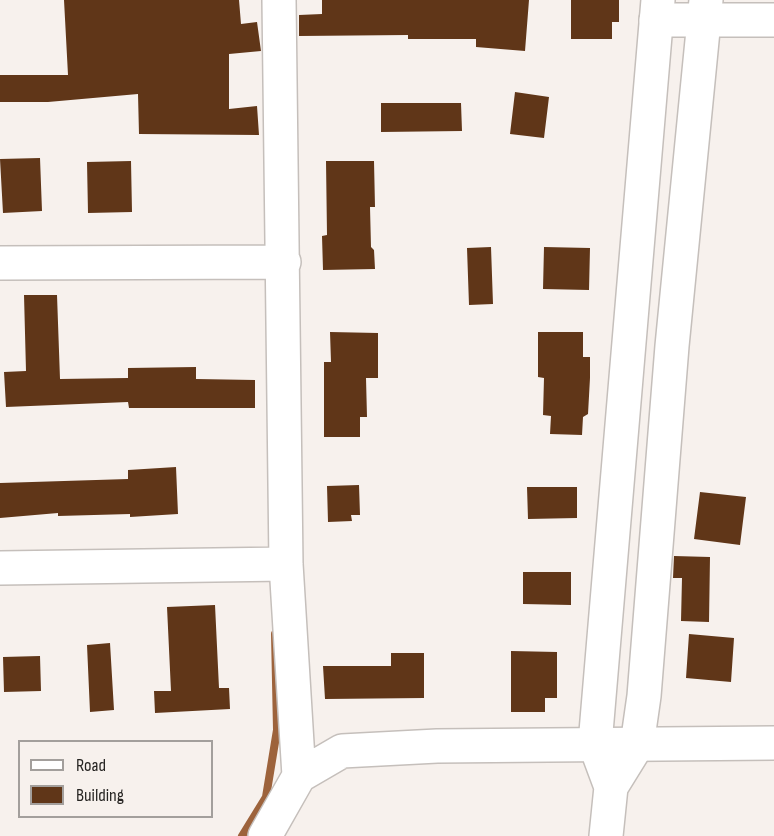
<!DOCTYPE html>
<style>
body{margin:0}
#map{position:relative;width:774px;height:836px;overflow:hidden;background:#f7f1ed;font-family:"Sofia Sans Condensed",sans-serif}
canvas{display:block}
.legend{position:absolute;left:18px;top:740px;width:195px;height:78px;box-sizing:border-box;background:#f7f1ed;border:2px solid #a39f9c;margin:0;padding:8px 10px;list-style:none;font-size:18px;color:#262422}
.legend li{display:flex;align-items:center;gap:12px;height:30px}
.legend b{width:30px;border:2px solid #a39f9c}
</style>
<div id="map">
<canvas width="774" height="836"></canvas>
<ul class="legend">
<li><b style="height:8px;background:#fff"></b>Road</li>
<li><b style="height:16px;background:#603618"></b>Building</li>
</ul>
</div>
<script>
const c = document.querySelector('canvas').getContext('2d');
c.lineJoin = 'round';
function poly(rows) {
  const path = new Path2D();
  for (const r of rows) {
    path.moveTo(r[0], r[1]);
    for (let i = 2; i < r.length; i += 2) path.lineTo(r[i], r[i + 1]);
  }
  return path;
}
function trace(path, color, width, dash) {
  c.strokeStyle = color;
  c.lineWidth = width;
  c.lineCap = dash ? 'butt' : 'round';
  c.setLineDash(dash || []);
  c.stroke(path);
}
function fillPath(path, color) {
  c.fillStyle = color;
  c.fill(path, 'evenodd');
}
trace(poly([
 [242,836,266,797,277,730,275,634]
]), '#9d633c', 8);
fillPath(poly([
 [64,0,239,0,241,24,257,22,261,51,229,54,229,109,257,106,259,135,139,134,138,94,48,102,0,102,0,75,68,75],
 [322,0,529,0,525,51,476,47,476,39,408,39,408,35,299,36,299,15,322,14],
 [571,0,619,0,619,22,612,22,612,39,571,39],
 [515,92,549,97,544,138,510,134],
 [381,103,461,103,462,131,381,132],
 [40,158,42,211,3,213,0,159],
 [131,161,132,212,88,213,87,162],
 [326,161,374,161,375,207,370,207,371,247,374,250,375,269,323,270,322,236,327,235],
 [491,247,493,304,469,305,467,248],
 [544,247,590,248,589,290,543,289],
 [24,295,57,295,60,379,128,378,128,368,196,367,196,379,255,380,255,408,129,408,128,402,6,407,4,372,26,371],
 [330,332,378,333,378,378,366,378,367,417,360,417,360,437,324,437,324,362,331,362],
 [538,332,583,332,583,357,590,357,590,378,588,414,583,417,582,435,550,434,551,416,543,415,544,378,538,377],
 [176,467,178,514,130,517,130,514,58,516,58,513,0,518,0,483,128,479,128,470],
 [359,485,360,515,351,515,352,521,328,522,327,486],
 [527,487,577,487,577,518,528,519],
 [700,492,746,497,740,545,694,539],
 [674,556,710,557,709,622,681,621,682,578,673,578],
 [523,572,571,572,571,605,523,604],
 [215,605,219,688,229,688,230,709,155,713,154,691,171,691,167,607],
 [689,634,734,638,731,682,686,678],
 [110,643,114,710,90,712,87,645],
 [511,651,557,652,557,698,545,698,545,712,511,712],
 [391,653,424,653,424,698,325,699,323,666,391,666],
 [40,656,41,691,4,692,3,657]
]), '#603618');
const street = poly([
 [656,20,774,20],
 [0,263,284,262],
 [0,568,286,564],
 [299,776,342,751,437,746,774,743],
 [265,836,299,776,286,564,279,0]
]);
const secondary = poly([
 [611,787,637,745,644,696,672,346,706,0],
 [606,836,611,787,595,744,658,0]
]);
trace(street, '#c5bfbb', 36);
trace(secondary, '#c5bfbb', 36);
trace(street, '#fff', 33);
trace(secondary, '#fff', 33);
</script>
